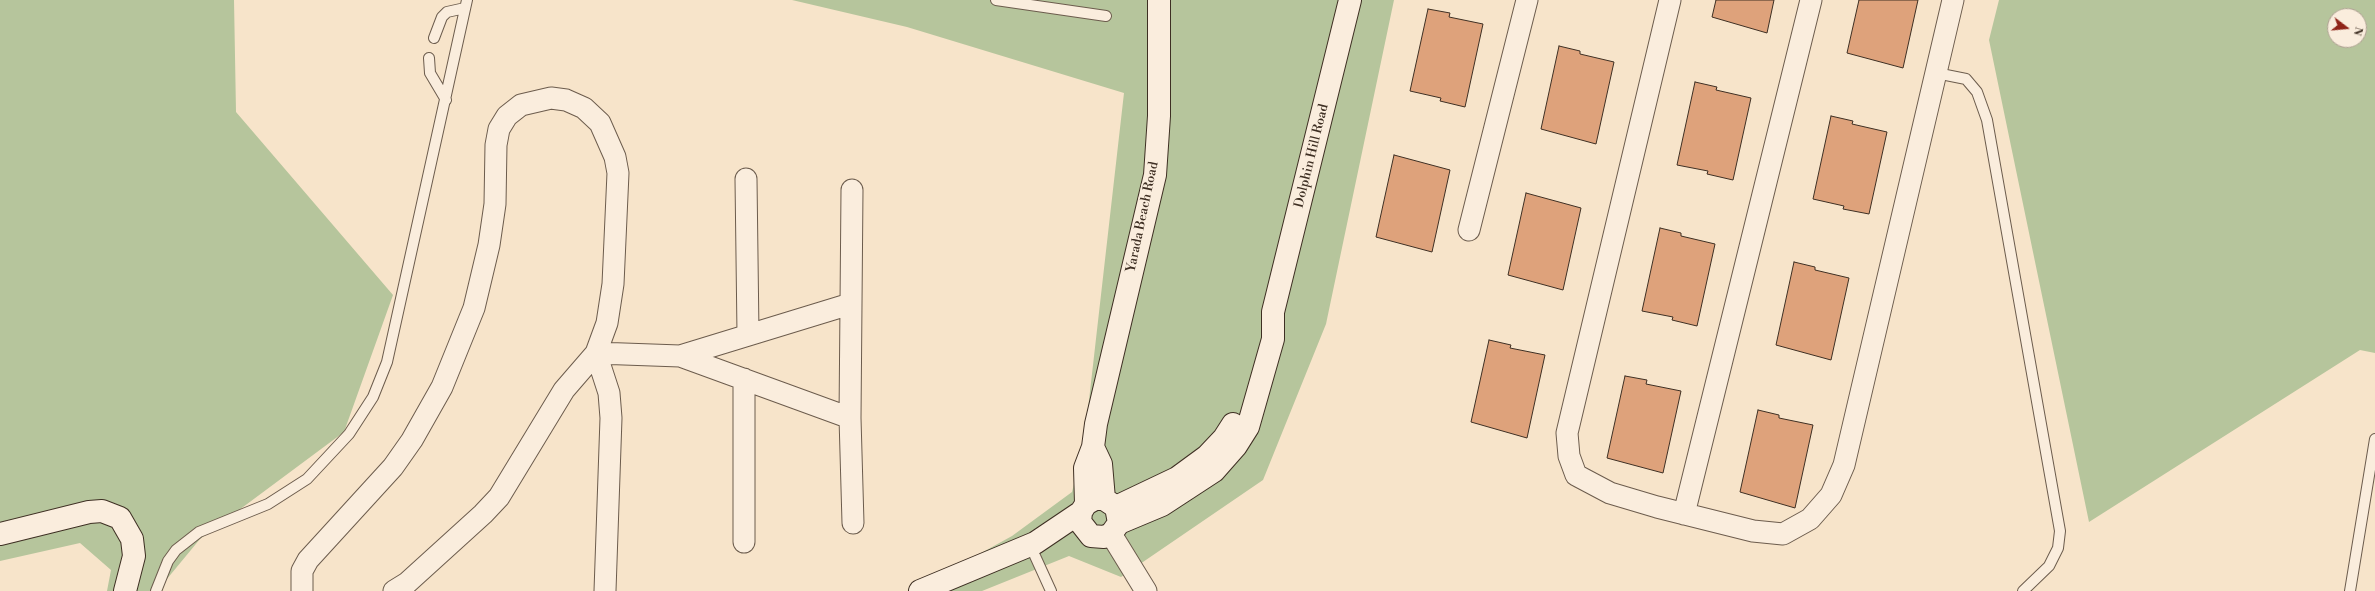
<!DOCTYPE html>
<style>
body{margin:0}
#map{position:relative;width:2375px;height:591px;overflow:hidden;background:#f7e4ca;font-family:"Libre Bodoni",serif}
canvas{display:block}
.north{position:absolute;left:2327px;top:8px;width:40px;height:40px;box-sizing:border-box;background:#faeddd;border:1px solid #afa193;border-radius:50%;rotate:106deg;font-size:11px;font-weight:700;line-height:16px;text-align:center;color:#3e2f23}
.north::after{content:'';display:block;margin:auto;width:14px;height:18px;background:#8f2418;clip-path:polygon(50% 0,100% 100%,50% 72%,0 100%)}
</style>
<div id="map">
<canvas width="2375" height="591"></canvas>
<div class="north">N</div>
</div>
<script>
const c = document.querySelector('canvas').getContext('2d');
c.lineJoin = 'round';
function fillPath(path, color) {
  c.fillStyle = color;
  c.fill(path, 'evenodd');
}
function poly(rows) {
  const path = new Path2D();
  for (const r of rows) {
    path.moveTo(r[0], r[1]);
    for (let i = 2; i < r.length; i += 2) path.lineTo(r[i], r[i + 1]);
  }
  return path;
}
function trace(path, color, width, dash) {
  c.strokeStyle = color;
  c.lineWidth = width;
  c.lineCap = dash ? 'butt' : 'round';
  c.setLineDash(dash || []);
  c.stroke(path);
}
function write(font, color, halo, rows, align = 'center') {
  c.font = font + ' "Libre Bodoni",serif';
  c.lineWidth = 3;
  c.setLineDash([]);
  c.textBaseline = 'middle';
  c.strokeStyle = halo;
  c.fillStyle = color;
  for (const [text, x, y, turn = 0] of rows) {
    c.save();
    c.translate(x, y);
    c.rotate((+turn || 0) * Math.PI / 180);
    c.textAlign = isNaN(turn) ? turn : align;
    if (halo) c.strokeText(text, 0, 0);
    c.fillText(text, 0, 0);
    c.restore();
  }
}
fillPath(poly([
 [0,0,234,0,236,112,393,295,344,432,200,539,157,591,107,591,111,570,80,543,0,561],
 [792,0,1394,0,1326,324,1263,480,1121,577,1069,556,982,591,912,591,1012,536,1072,492,1084,444,1124,93,907,27],
 [1999,0,2375,0,2375,353,2360,350,2089,522,1989,40],
 [2335,16,2359,16,2359,40,2335,40]
]), '#b6c59c');
const building = poly([
 [1716,0,1774,0,1767,33,1712,17,1716,0],
 [1859,0,1918,0,1903,68,1847,53,1859,0],
 [1428,9,1450,13,1449,17,1483,24,1465,107,1440,101,1441,98,1410,91,1428,9],
 [1559,46,1580,51,1580,54,1614,62,1596,144,1541,129,1559,46],
 [1695,82,1717,87,1716,90,1751,98,1733,180,1707,174,1708,171,1677,165,1695,82],
 [1831,116,1853,121,1852,124,1887,132,1869,214,1843,209,1844,206,1813,199,1831,116],
 [1394,155,1450,170,1432,252,1376,237,1394,155],
 [1526,193,1581,208,1563,290,1508,275,1526,193],
 [1660,228,1681,233,1681,236,1715,244,1697,326,1672,320,1673,317,1642,311,1660,228],
 [1794,262,1815,267,1815,270,1849,278,1831,360,1776,345,1794,262],
 [1489,340,1511,345,1510,348,1545,355,1527,438,1471,422,1489,340],
 [1625,376,1647,380,1646,384,1681,391,1663,473,1607,458,1625,376],
 [1758,410,1779,415,1779,418,1813,425,1795,508,1740,492,1758,410]
]);
fillPath(building, '#dea27b');
trace(building, '#3e2f23', 1);
const lane = poly([
 [996,0,1106,16],
 [434,38,442,17,447,12,465,8],
 [429,58,430,73,446,100],
 [1936,73,1966,79,1977,92,1987,120,2060,531,2058,548,2049,566,2023,591],
 [1030,545,1051,591],
 [156,591,168,561,176,550,199,532,268,504,307,479,349,434,373,397,387,362,467,0],
 [2350,591,2375,439]
]);
const street = poly([
 [1670,0,1567,433,1569,456,1576,475,1610,493,1657,507,1753,531,1783,534,1810,519,1831,495,1844,465,1953,0],
 [746,179,748,334],
 [852,190,850,418,853,523],
 [1469,230,1527,0],
 [596,353,680,356,850,304],
 [596,353,609,393,611,418,605,591],
 [680,356,850,418],
 [1684,514,1811,0],
 [1111,534,1146,591],
 [744,542,744,379],
 [302,591,302,571,308,560,393,467,412,440,442,387,474,308,489,245,495,204,496,145,499,129,507,116,521,105,551,98,566,100,584,108,600,123,615,157,618,173,613,284,607,323,596,353,564,390,499,497,483,514,407,583,394,591]
]);
const secondary = poly([
 [1093,447,1101,464,1104,499],
 [1086,504,1085,468,1093,447,1096,424,1155,175,1159,116,1159,0],
 [1116,507,1177,478,1207,456,1224,438,1233,424],
 [1119,523,1162,505,1214,471,1236,446,1248,427,1273,339,1273,312,1350,0],
 [0,534,89,512,102,511,120,518,132,539,134,556,125,591],
 [920,591,1035,543,1081,512,1086,504,1095,499,1104,499,1116,507,1119,523,1111,534,1104,537,1091,536,1080,522,1081,512]
]);
trace(lane, '#6c5c4d', 12);
trace(street, '#6c5c4d', 23);
trace(secondary, '#3e2f23', 24);
trace(lane, '#faeddd', 10);
trace(street, '#faeddd', 21);
trace(secondary, '#faeddd', 22);
write('13px', '#3e2f23', '#faeddd', [
 ["Dolphin Hill Road",1312,156,-76],
 ["Yarada Beach Road",1143,217,-78]
]);
</script>
